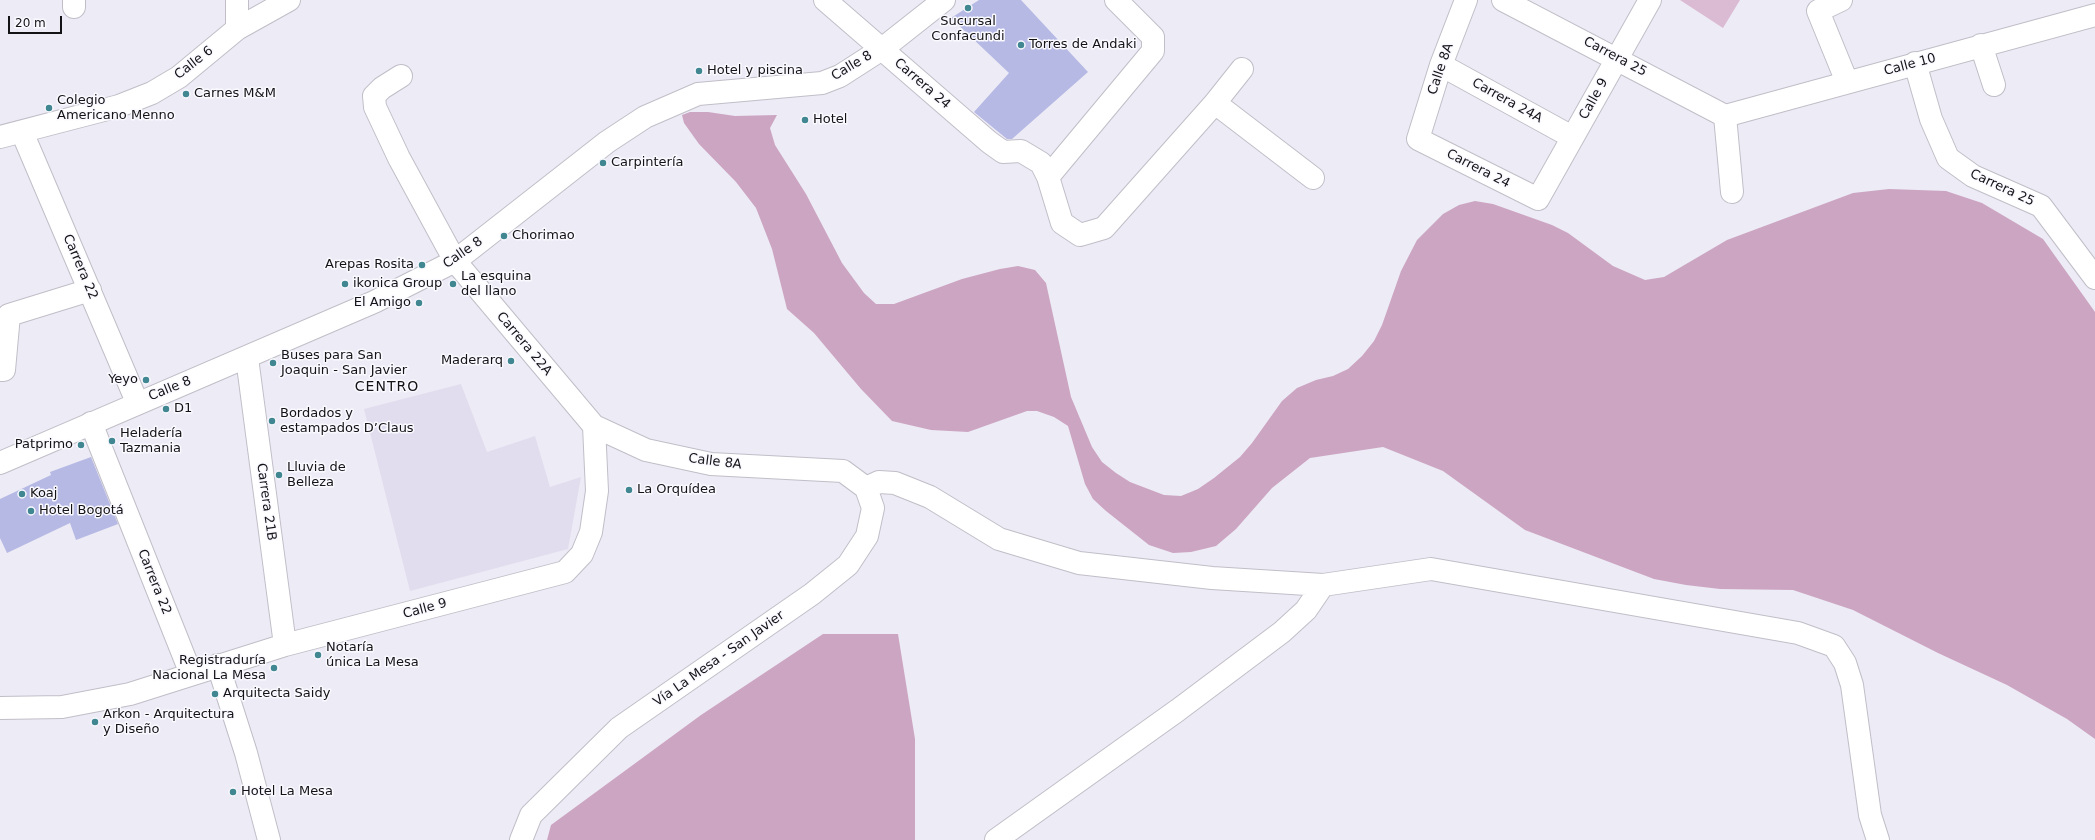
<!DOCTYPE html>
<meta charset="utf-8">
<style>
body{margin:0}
#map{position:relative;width:2095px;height:840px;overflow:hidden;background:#edebf5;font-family:"DejaVu Sans",sans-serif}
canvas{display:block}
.scale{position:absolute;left:8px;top:16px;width:54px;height:18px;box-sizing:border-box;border:2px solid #131215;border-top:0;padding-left:5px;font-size:12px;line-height:14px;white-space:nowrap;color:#131215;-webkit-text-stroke:3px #faf9ff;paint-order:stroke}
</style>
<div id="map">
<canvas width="2095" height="840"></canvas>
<div class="scale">20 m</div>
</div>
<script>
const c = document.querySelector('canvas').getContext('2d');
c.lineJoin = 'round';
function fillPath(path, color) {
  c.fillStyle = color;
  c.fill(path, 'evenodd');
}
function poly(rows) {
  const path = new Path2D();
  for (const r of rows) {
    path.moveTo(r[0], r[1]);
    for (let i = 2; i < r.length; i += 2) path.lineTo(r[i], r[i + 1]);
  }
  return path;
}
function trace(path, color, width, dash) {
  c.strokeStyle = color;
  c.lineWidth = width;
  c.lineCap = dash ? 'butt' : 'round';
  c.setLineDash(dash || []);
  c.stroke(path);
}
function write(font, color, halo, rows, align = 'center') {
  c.font = font + ' "DejaVu Sans",sans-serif';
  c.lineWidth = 3;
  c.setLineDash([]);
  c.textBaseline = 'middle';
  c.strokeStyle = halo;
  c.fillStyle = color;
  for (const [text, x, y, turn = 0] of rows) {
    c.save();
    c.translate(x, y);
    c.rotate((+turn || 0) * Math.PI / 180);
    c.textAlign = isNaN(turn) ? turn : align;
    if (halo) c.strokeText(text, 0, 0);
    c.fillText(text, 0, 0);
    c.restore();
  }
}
fillPath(poly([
 [461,384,487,452,535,436,550,487,581,477,568,549,410,591,364,409]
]), '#e2ddee');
fillPath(poly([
 [1680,0,1740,0,1723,28]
]), '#dbbad3');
fillPath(poly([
 [690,112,708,112,735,116,777,115,770,128,775,145,806,194,842,263,864,293,876,304,894,304,962,279,1000,269,1018,266,1035,270,1046,283,1071,397,1092,447,1102,462,1116,473,1130,482,1164,495,1181,496,1198,489,1214,478,1240,457,1252,443,1282,401,1297,388,1316,380,1333,376,1348,369,1362,356,1374,341,1382,325,1401,271,1417,240,1443,214,1459,205,1475,201,1493,204,1552,225,1568,233,1613,266,1645,280,1664,277,1727,240,1853,193,1889,189,1946,191,1982,203,2043,239,2095,312,2095,739,2067,719,2007,685,1938,653,1853,610,1793,590,1720,589,1686,585,1654,579,1525,530,1443,471,1383,447,1310,458,1272,488,1236,529,1216,546,1191,552,1173,553,1149,545,1106,511,1093,499,1085,484,1068,426,1054,417,1037,411,1027,411,968,432,931,430,892,421,861,389,814,333,787,309,772,249,756,208,736,182,699,144,684,123,682,115],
 [823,634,898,634,915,739,915,840,547,840,551,825,701,715]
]), '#cca5c2');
fillPath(poly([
 [979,0,1021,0,1088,72,1012,139,1007,139,974,112,1009,73,951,18],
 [91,457,118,524,76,540,70,523,7,553,0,538,0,499,51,475,50,472]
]), '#b5b9e4');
const minor = poly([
 [74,0,74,7],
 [237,0,237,29],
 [825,0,989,142,1003,152,1021,151,1041,163,1048,177,1062,223,1080,235,1104,228,1215,103,1242,69],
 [1466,0,1441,65,1418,139,1538,199,1650,0],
 [1503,0,1725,116],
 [1841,0,1818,11,1847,82],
 [1981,45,1994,85],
 [1915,63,1931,119,1948,158,1973,176,2041,206,2095,278],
 [1441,65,1572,137],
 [401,76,382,88,374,96,375,107,399,158,455,261,594,426,646,450,711,464,843,471,866,488,873,508,867,536,848,565,812,594,619,728,531,815,521,840],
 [1215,103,1313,178],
 [1725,116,2095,15],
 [1725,116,1732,192],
 [22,132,137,402],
 [0,137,119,106,152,93,179,77,237,29,289,0],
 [1048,177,1153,51,1153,37,1116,0],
 [247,358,285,645],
 [0,370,4,370,9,315,90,290],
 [91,423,191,674],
 [866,488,879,482,895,483,930,497,999,539,1079,563,1212,578,1323,585,1431,569,1798,633,1834,646,1845,663,1852,685,1870,815,1878,840],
 [218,665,246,753,269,840],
 [0,708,62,707,130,694,285,645,565,572,582,554,591,532,597,491,594,426],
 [996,840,1178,710,1282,632,1306,610,1323,585]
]);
const major = poly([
 [0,463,374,302,455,261,607,142,645,117,698,94,822,83,840,76,882,49,944,0]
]);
trace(minor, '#c1bec8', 24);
trace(major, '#c1bec8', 24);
trace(minor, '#fff', 22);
trace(major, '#fff', 22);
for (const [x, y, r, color] of [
 [968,8,4,"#418792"],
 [1021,45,4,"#418792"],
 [699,71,4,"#418792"],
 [186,94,4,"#418792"],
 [49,108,4,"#418792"],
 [805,120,4,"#418792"],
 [603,163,4,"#418792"],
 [504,236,4,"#418792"],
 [422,265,4,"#418792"],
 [345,284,4,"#418792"],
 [453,284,4,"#418792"],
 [419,303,4,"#418792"],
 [511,361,4,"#418792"],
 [273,363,4,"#418792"],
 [146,380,4,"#418792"],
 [166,409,4,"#418792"],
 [272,421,4,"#418792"],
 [112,441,4,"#418792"],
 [81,445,4,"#418792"],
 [279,475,4,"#418792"],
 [629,490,4,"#418792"],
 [22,494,4,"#418792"],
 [31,511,4,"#418792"],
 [318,655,4,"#418792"],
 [274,668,4,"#418792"],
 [215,694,4,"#418792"],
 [95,722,4,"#418792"],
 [233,792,4,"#418792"]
]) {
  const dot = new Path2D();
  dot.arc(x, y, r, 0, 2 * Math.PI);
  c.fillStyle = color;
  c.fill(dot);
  trace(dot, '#faf9ff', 1.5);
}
write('13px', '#131215', '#faf9ff', [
 ["Sucursal",968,22,"center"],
 ["Confacundi",968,37,"center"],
 ["Torres de Andaki",1029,45],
 ["Hotel y piscina",707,71],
 ["Carnes M&M",194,94],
 ["Colegio",57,101],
 ["Americano Menno",57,116],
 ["Hotel",813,120],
 ["Carpintería",611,163],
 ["Chorimao",512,236],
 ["Arepas Rosita",414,265,"right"],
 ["La esquina",461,277],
 ["del llano",461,292],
 ["ikonica Group",353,284],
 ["El Amigo",411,303,"right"],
 ["Buses para San",281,356],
 ["Joaquin - San Javier",281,371],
 ["Maderarq",503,361,"right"],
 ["Yeyo",138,380,"right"],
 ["D1",174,409],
 ["Bordados y",280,414],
 ["estampados D’Claus",280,429],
 ["Heladería",120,434],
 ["Tazmania",120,449],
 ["Patprimo",73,445,"right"],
 ["Lluvia de",287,468],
 ["Belleza",287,483],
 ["La Orquídea",637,490],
 ["Koaj",30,494],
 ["Hotel Bogotá",39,511],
 ["Notaría",326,648],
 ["única La Mesa",326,663],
 ["Registraduría",266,661,"right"],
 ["Nacional La Mesa",266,676,"right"],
 ["Arquitecta Saidy",223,694],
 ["Arkon - Arquitectura",103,715],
 ["y Diseño",103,730],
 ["Hotel La Mesa",241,792]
], 'left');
write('13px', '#131215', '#faf9ff', [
 ["Carrera 25",1615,57,28],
 ["Calle 6",194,63,-38],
 ["Calle 10",1910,65,-15],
 ["Calle 8",852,66,-31],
 ["Calle 8A",1441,69,-71],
 ["Carrera 24",922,84,41],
 ["Calle 9",1594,99,-61],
 ["Carrera 24A",1507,101,29],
 ["Carrera 24",1478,169,27],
 ["Carrera 25",2002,188,25],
 ["Calle 8",463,253,-35],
 ["Carrera 22",80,267,67],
 ["Carrera 22A",524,344,50],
 ["Calle 8",170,389,-22],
 ["Calle 8A",715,462,7],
 ["Carrera 21B",266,502,82],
 ["Carrera 22",154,582,68],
 ["Calle 9",425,609,-15],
 ["Vía La Mesa - San Javier",719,659,-35]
]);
c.letterSpacing = '1px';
write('14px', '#131215', '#faf9ff', [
 ["CENTRO",387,387]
]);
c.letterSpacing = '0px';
</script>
